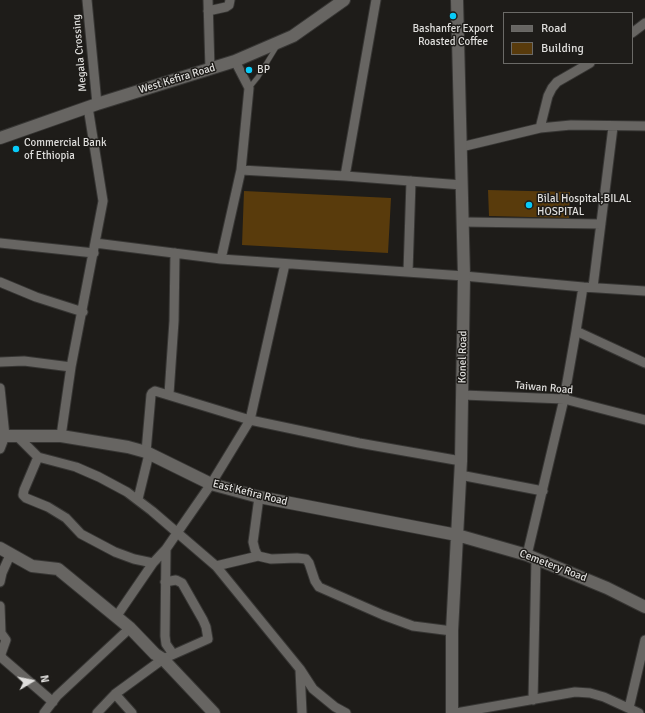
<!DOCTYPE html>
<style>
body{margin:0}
#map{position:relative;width:645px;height:713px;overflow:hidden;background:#1e1c19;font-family:Signika,sans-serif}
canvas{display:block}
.legend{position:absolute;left:503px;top:12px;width:130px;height:52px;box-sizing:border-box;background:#1e1c19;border:1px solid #6b6a67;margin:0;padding:5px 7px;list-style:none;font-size:12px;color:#dfdedc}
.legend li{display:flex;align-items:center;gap:8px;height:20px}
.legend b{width:20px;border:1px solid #6b6a67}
.north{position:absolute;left:12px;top:661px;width:40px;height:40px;-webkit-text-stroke:3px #1e1c19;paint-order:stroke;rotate:80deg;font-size:11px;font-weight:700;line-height:16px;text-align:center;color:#dfdedc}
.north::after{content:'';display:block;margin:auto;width:14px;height:18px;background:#dfdedc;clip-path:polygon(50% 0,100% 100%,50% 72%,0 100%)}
</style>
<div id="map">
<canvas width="645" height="713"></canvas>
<ul class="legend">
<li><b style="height:5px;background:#676562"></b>Road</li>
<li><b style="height:11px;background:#593b0c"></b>Building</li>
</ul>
<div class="north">N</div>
</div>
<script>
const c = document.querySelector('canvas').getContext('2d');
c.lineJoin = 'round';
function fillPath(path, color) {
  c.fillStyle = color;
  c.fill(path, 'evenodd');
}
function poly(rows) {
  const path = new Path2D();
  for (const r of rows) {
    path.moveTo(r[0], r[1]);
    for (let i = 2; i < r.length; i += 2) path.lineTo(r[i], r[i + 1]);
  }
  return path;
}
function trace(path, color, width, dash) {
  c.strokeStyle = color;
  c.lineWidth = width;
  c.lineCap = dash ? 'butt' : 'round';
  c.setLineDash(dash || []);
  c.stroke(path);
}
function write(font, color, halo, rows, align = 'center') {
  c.font = font + ' Signika,sans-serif';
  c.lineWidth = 3;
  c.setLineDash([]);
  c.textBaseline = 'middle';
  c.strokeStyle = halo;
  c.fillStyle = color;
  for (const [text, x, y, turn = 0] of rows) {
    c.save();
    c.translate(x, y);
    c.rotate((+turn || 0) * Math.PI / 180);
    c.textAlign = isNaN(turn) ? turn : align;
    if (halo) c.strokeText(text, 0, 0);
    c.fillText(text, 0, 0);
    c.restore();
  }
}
fillPath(poly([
 [488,190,570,192,569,218,489,216],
 [244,191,391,198,388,253,242,245]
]), '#593b0c');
const lane = poly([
 [249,88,258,77,277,46]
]);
const street = poly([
 [87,0,97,104],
 [208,0,210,69],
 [208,11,226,7,229,5,230,0],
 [632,33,645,23],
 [540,128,548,96,552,88,557,82,590,63],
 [461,147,540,128,571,125,645,126],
 [241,170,345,176,462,185],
 [345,176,376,0],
 [463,222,601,224],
 [0,243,94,253],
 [95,243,221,259,464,276,583,287,645,291],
 [221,259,241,170,249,88,235,61],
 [408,272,411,181],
 [0,282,36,297,83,312],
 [593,287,613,127],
 [576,331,645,363],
 [0,362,24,361,71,367],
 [0,388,5,436,0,449],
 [169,394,174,321,175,253],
 [463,395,564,399,645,420],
 [17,436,38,457,76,467,99,477,127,492,152,511,216,566,300,669,313,689,335,707,346,713],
 [61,436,71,367,103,201,88,107],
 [146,452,151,395,152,393,155,391,250,420,359,443,461,461],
 [38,457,24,490,23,495,26,498,48,507,66,518,81,534,115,552,134,559,153,563],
 [460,475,543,491],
 [138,499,149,454],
 [166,549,165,636,166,644,173,654],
 [527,555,564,399,576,331,583,287],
 [258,556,255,550,253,542,259,497],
 [216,566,258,556,271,559,297,558,306,559,309,563,315,581,319,587,383,615,413,626,452,631],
 [0,582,2,573,11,553],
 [0,606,1,633,6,640,1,654,2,658,53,702],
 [116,617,153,563,166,549,177,533,211,484,250,420,285,264],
 [300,670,302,713],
 [115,694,132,713],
 [533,700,536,559],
 [629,708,645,640],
 [44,713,57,696,130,628],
 [97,713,115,694,163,659,208,639,206,627,203,620,182,583,176,580,165,582],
 [456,713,575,692,590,693,604,697,639,713]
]);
const secondary = poly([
 [0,138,97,104,235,61,293,36,344,0],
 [0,436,61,436,128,447,146,452,211,484,259,497,457,535,527,555,607,588,645,607],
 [0,548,32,566,58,569,130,628,155,654,163,659,214,713],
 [452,713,452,631,461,461,464,276,457,0]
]);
trace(lane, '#373634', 6);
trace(street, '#373634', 11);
trace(secondary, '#373634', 14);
trace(lane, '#676562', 4.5);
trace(street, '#676562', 9);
trace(secondary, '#676562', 12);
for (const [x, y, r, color] of [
 [453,16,4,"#07cbf9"],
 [249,70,4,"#07cbf9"],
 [16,149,4,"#07cbf9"],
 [529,205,4,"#07cbf9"]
]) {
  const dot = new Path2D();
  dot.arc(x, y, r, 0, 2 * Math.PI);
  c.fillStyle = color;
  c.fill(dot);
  trace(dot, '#1e1c19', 1.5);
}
write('11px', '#dfdedc', '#1e1c19', [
 ["Bashanfer Export",453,29,"center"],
 ["Roasted Coffee",453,42,"center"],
 ["BP",257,70],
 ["Commercial Bank",24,143],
 ["of Ethiopia",24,156],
 ["Bilal Hospital;BILAL",537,199],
 ["HOSPITAL",537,212]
], 'left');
write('11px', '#dfdedc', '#1e1c19', [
 ["Megala Crossing",80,53,-95],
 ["West Kefira Road",177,79,-17],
 ["Konel Road",463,357,-89],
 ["Taiwan Road",544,388,5],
 ["East Kefira Road",250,493,14],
 ["Cemetery Road",553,566,21]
]);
</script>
